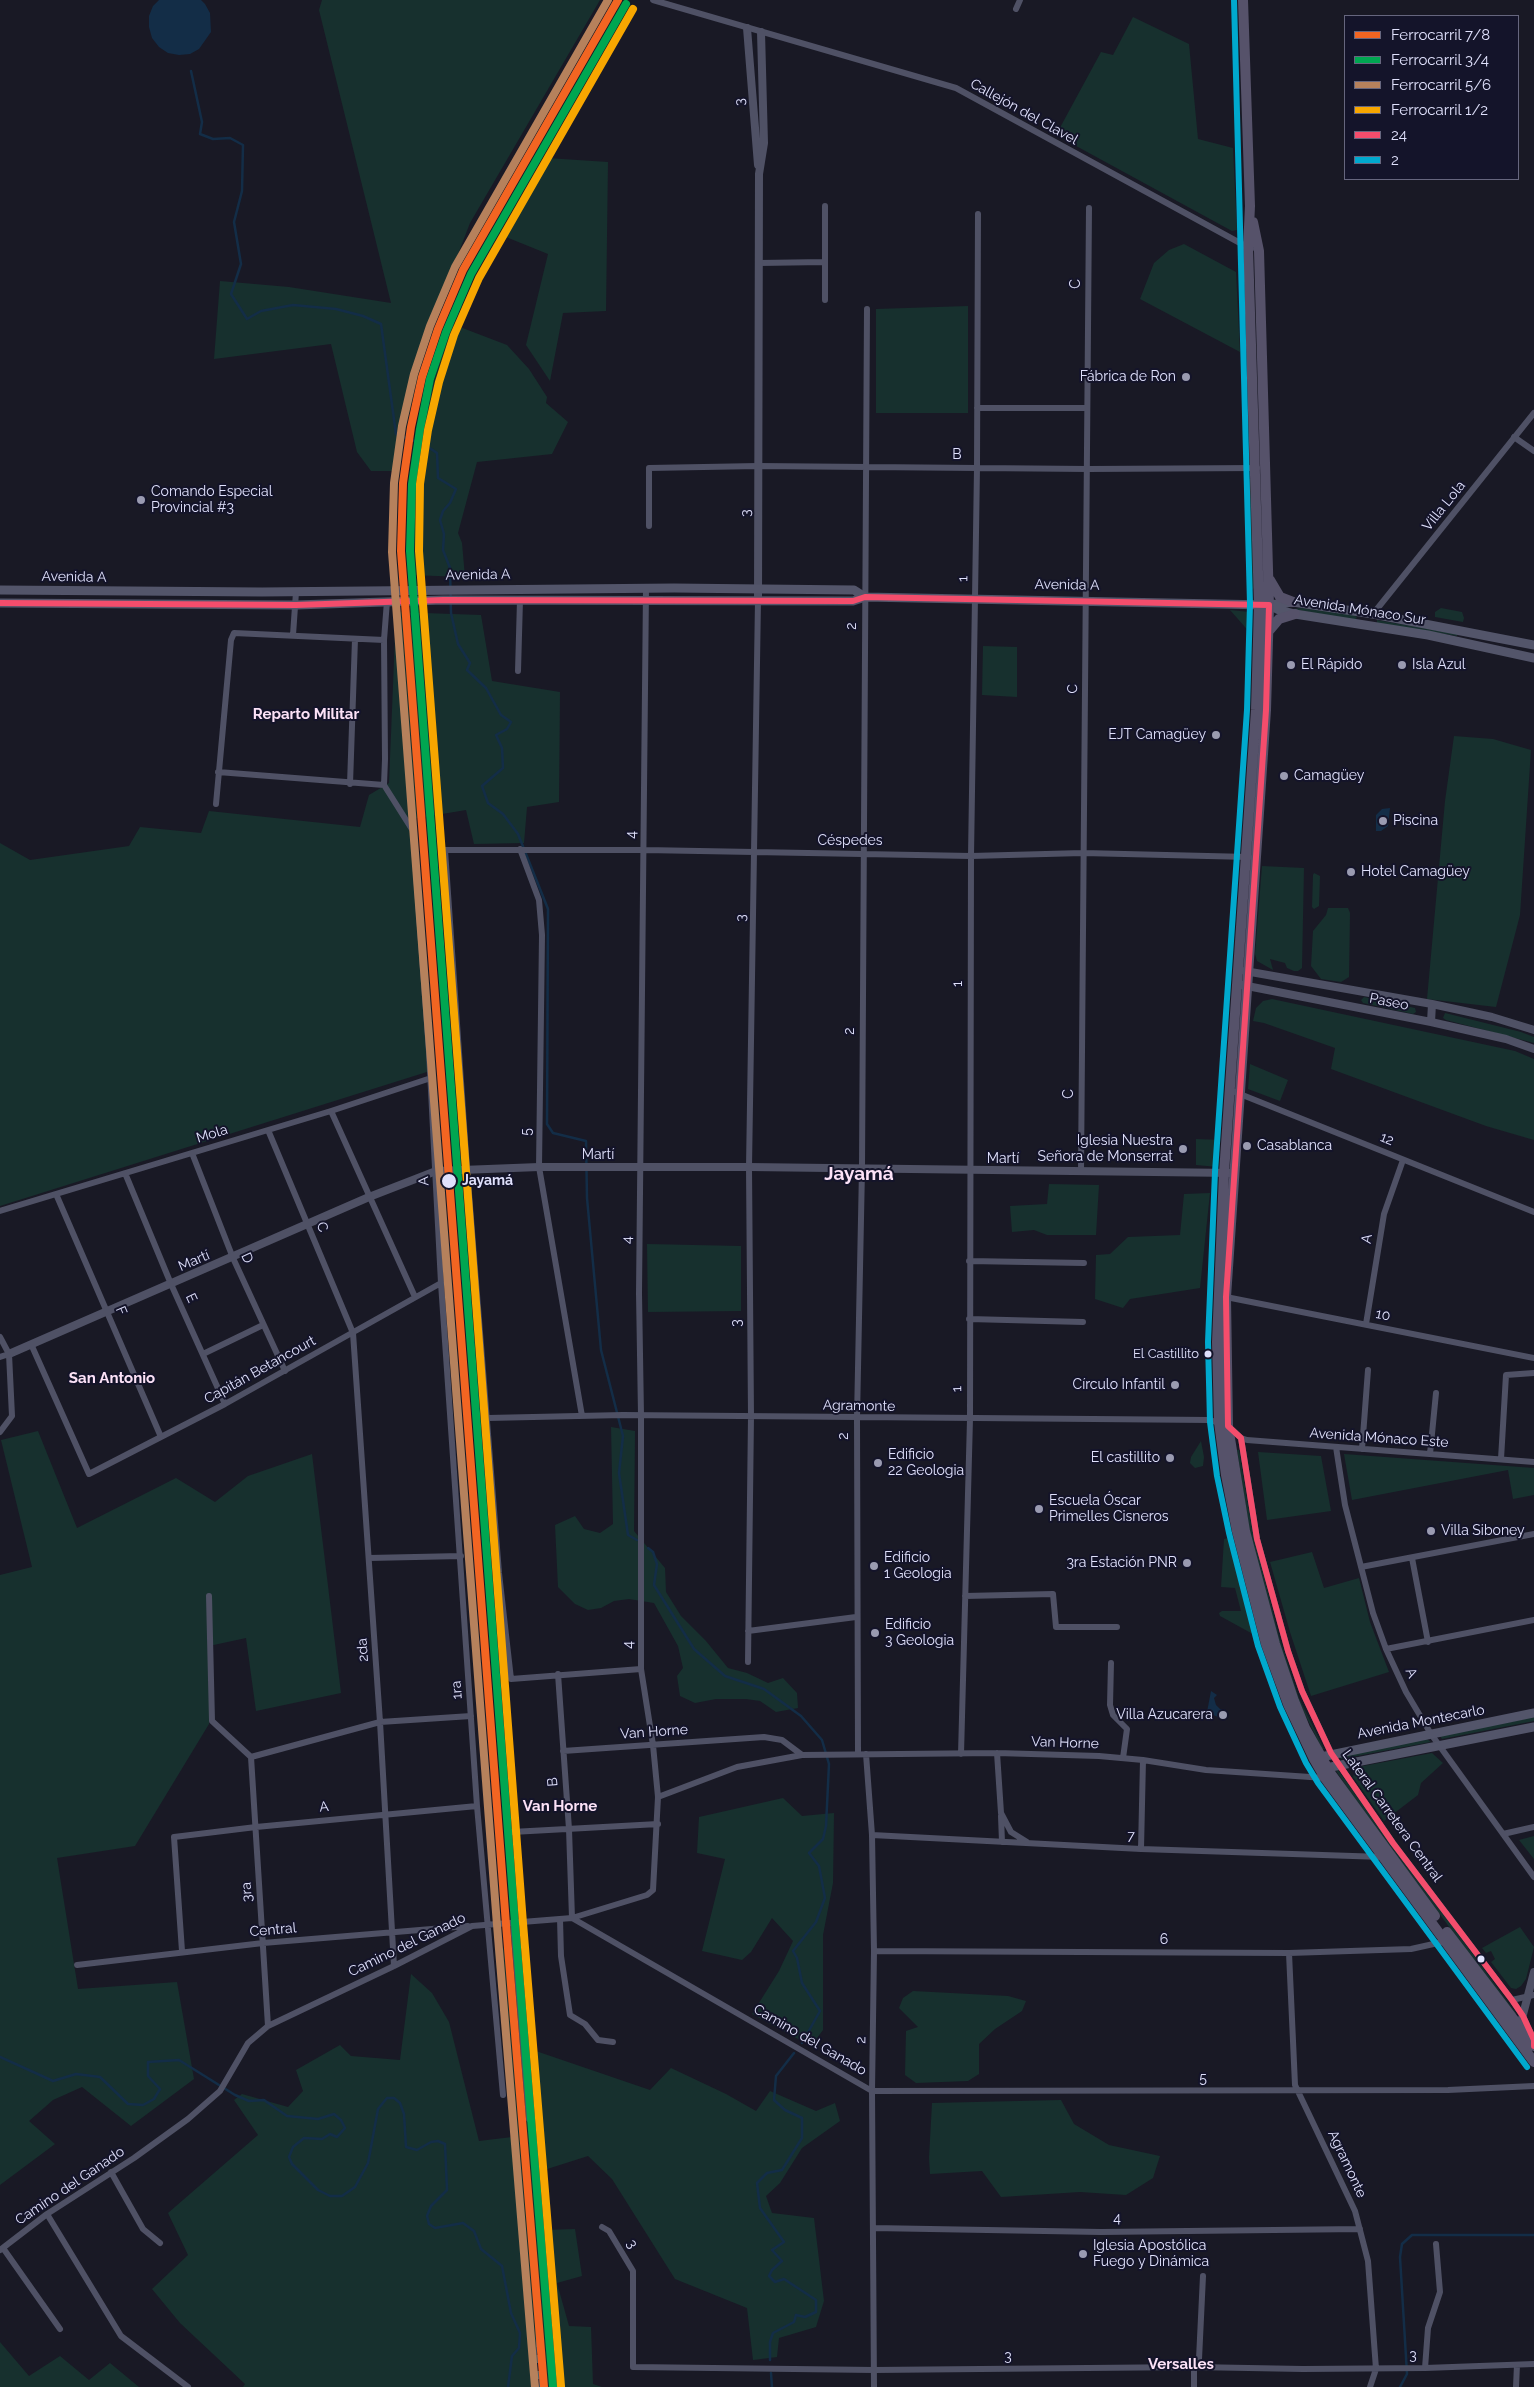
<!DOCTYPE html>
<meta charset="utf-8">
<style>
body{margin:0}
#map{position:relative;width:1534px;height:2387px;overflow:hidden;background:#191925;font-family:Raleway,sans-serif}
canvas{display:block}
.legend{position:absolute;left:1344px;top:15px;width:175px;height:165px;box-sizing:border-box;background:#14142a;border:1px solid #66667e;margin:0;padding:6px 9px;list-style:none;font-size:15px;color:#e0e1fc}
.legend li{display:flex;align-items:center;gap:10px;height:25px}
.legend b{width:25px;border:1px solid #66667e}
</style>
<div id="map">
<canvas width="1534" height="2387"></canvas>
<ul class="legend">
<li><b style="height:6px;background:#f26522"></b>Ferrocarril 7/8</li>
<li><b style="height:6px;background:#00a651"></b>Ferrocarril 3/4</li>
<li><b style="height:6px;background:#b6815c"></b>Ferrocarril 5/6</li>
<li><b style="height:6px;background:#f7a600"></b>Ferrocarril 1/2</li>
<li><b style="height:6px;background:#f44d6c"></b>24</li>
<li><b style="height:6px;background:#00a9ce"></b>2</li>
</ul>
</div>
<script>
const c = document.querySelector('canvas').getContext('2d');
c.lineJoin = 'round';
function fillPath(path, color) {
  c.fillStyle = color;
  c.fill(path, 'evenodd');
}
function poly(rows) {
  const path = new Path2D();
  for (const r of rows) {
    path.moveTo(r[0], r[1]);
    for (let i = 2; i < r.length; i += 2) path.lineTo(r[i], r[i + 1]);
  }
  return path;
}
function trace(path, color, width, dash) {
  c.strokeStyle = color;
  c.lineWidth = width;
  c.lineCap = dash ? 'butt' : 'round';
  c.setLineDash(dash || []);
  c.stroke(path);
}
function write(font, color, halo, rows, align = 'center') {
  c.font = font + ' Raleway,sans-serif';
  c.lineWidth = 4;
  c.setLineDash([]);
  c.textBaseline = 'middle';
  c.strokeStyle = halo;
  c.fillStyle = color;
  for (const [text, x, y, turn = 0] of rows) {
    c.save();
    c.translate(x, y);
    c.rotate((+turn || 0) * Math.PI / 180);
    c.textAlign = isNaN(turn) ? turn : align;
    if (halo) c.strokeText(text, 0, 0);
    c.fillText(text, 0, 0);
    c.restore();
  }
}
fillPath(poly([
 [322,0,600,0,470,223,428,332,396,471,371,471,357,452,331,344,214,359,220,281,289,287,391,303,319,10],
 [1133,17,1189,44,1198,139,1233,148,1237,230,1232,231,1056,135,1101,52,1113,55],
 [547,158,608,162,606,311,563,313,550,381,526,345,548,254,501,235],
 [1184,244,1236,272,1240,352,1140,299,1154,263,1169,250],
 [968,306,968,413,876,413,876,309],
 [452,324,507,345,529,369,547,397,546,403,568,422,552,454,477,462,458,533,462,543,465,577,409,575,411,490,419,428],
 [1248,479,1251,479,1254,588,1252,590],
 [1302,608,1355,615,1357,618,1354,620,1292,609],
 [1441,608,1462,612,1464,618,1463,622,1435,617,1435,612],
 [1230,610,1250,612,1252,616,1252,635],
 [396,612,481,615,492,681,560,692,559,802,527,807,524,843,474,844,466,810,412,819,430,1071,0,1206,0,843,30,860,129,846,140,827,201,833,209,811,360,827,369,795,389,783],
 [1377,620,1457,634,1457,636,1377,623],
 [983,646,1017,647,1017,697,982,695],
 [1454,736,1493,739,1531,750,1520,915,1496,1007,1427,999,1445,801],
 [1262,866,1304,868,1302,968,1298,971,1294,971,1287,968,1285,963,1270,959,1273,970,1257,961,1255,954],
 [1314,873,1320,876,1319,906,1314,909,1312,907,1313,875],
 [1328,908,1348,908,1350,913,1349,977,1341,982,1321,979,1311,966,1313,931,1326,915],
 [1364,997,1415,1008,1416,1012,1413,1014,1363,1003,1361,1000],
 [1272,999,1515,1051,1534,1059,1534,1140,1486,1126,1331,1069,1335,1048,1264,1023,1253,1021,1256,1008,1263,1001],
 [1445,1013,1521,1032,1534,1037,1534,1043,1446,1020,1443,1018],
 [1250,1064,1288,1080,1280,1101,1248,1089],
 [1196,1139,1220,1140,1218,1167,1196,1165],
 [1049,1184,1099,1185,1096,1235,1047,1235,1034,1230,1012,1232,1010,1206,1047,1204],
 [1210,1193,1200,1288,1130,1299,1123,1308,1095,1299,1096,1255,1110,1254,1128,1237,1180,1235,1184,1194],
 [647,1244,741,1246,741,1311,648,1312],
 [611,1427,635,1431,634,1531,665,1568,666,1592,681,1616,706,1641,728,1668,747,1673,768,1683,783,1678,797,1693,798,1708,776,1712,760,1701,746,1699,716,1699,695,1703,680,1696,677,1676,683,1668,678,1646,654,1603,629,1599,614,1601,601,1608,588,1610,575,1604,558,1587,555,1525,575,1516,584,1529,600,1533,613,1524],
 [38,1431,77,1528,176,1478,215,1502,248,1476,312,1454,341,1693,256,1711,246,1638,209,1646,209,1724,135,1846,57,1858,78,1989,177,1982,194,2079,131,2126,82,2087,53,2100,29,2121,55,2144,0,2185,0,1575,32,1567,1,1440],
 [1201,1441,1204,1457,1203,1466,1195,1468,1190,1463,1191,1457],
 [1237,1450,1239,1450,1252,1529,1279,1636,1299,1698,1324,1749,1322,1749,1297,1698,1276,1636,1249,1528],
 [1258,1452,1321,1456,1331,1511,1267,1520],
 [1344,1454,1534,1468,1534,1495,1513,1499,1508,1470,1352,1500],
 [1232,1537,1255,1632,1251,1633,1220,1616,1219,1613,1222,1611,1241,1611,1235,1588,1221,1587,1224,1539],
 [1312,1552,1324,1588,1359,1578,1370,1622,1389,1672,1311,1696,1290,1632,1270,1562],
 [1534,1717,1534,1721,1442,1739,1440,1736],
 [1427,1739,1431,1742,1341,1759,1339,1756],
 [1432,1753,1443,1763,1421,1783,1418,1795,1384,1821,1353,1777,1355,1770,1358,1767],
 [1338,1770,1516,2013,1515,2016,1356,1801,1336,1771],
 [783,1798,802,1816,834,1813,833,1883,823,1935,823,2030,811,2046,752,2014,779,1971,793,1941,772,1918,751,1952,742,1960,702,1951,725,1859,697,1853,699,1817],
 [1534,1836,1534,1859,1519,1840],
 [1520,1927,1534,1947,1526,1979,1521,1986,1516,1989,1511,1988,1491,1962,1495,1959,1491,1951,1486,1953,1482,1948],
 [517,1947,530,2049,650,2090,671,2068,726,2094,756,2111,770,2091,816,2111,835,2103,840,2121,802,2148,780,2183,766,2196,772,2213,814,2218,824,2301,816,2327,779,2338,777,2357,753,2360,747,2308,675,2279,612,2179,588,2156,541,2171,545,2230,575,2229,582,2276,557,2283,569,2326,591,2327,593,2384,602,2387,243,2387,245,2384,180,2323,152,2289,188,2255,168,2213,258,2135,234,2100,242,2094,288,2107,303,2091,296,2070,340,2045,351,2056,400,2060,411,1974,432,1993,449,2022,479,2141,512,2137,495,1949],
 [913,1991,1008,1996,1026,2001,1022,2011,995,2029,979,2044,979,2074,968,2081,916,2083,905,2075,906,2031,918,2027,899,2008,903,1998],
 [1061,2100,1074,2124,1109,2145,1160,2156,1153,2178,1126,2195,1080,2192,1001,2197,982,2171,930,2174,929,2158,932,2103],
 [0,2342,29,2376,60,2356,89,2380,110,2363,139,2387,0,2387]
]), '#17302e');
fillPath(poly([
 [159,0,201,0,205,4,210,13,211,32,199,49,190,54,179,55,168,53,159,47,152,38,149,27,149,16,153,6],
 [1390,808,1388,826,1381,831,1376,831,1376,815,1382,809],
 [1211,1691,1217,1695,1214,1698,1216,1705,1220,1709,1226,1710,1220,1718,1207,1712]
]), '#132d47');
trace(poly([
 [191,71,202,122,200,134,213,139,230,138,243,145,242,191,234,222,241,264,231,294,247,319,261,311,293,305,336,309,363,316,381,324,396,434,425,445,437,453,438,478,456,489,450,503,443,511,440,520,444,534,443,550,450,568,451,613,458,644,470,663,467,670,486,688,501,715,511,722,507,729,496,735,502,748,503,768,482,786,488,803,503,814,518,834,548,909,547,1124,553,1133,586,1141,587,1198,601,1350,623,1436,619,1473,628,1535,637,1540],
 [648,1548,653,1552,657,1564,654,1585,694,1649,725,1676,764,1689,801,1716,822,1740,829,1764,826,1826,823,1839,809,1853,819,1866,825,1898,816,1922,793,1951,797,1958,802,1983,820,2011,802,2043],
 [0,2057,53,2081,76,2074,100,2077,128,2104,143,2105,154,2099,160,2089,148,2076,148,2062,179,2060,235,2095,249,2101,264,2100,287,2116,318,2119,334,2114,341,2120,345,2128,337,2137,330,2134,322,2139,304,2138,293,2147,289,2157,292,2164,318,2190,330,2196,342,2196,355,2187,368,2163,378,2109,387,2098,394,2098,400,2103,404,2114,406,2147,417,2150,431,2142,438,2141,445,2144,447,2190,431,2206,427,2216,429,2224,435,2228,463,2223,474,2231,481,2249,502,2266,511,2313,520,2333,519,2348,512,2356,508,2387],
 [770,2360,770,2342,773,2333,794,2322,796,2315,805,2317,816,2312,816,2300,784,2279,775,2282,769,2276,772,2270,782,2261,772,2250,784,2242,760,2208,757,2183,767,2173,782,2170,802,2138,802,2118,785,2110,774,2100,776,2076,794,2053],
 [771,2373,772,2387],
 [1400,2387,1407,2374,1400,2257,1402,2244,1412,2235,1534,2235]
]), '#132d47', 2.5);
trace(poly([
 [653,0,956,88,1251,249],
 [1016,9,1020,0],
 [825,206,825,300],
 [759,263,824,262],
 [977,408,1087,408],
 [1514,437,1534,451],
 [649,526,649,468,758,466,1088,469,1257,468],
 [387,601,384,640,385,759,384,785,413,831,429,1052,441,1283,477,1806,503,2095],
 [1373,614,1534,413],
 [293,635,296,592],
 [518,671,520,600],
 [218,772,384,785],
 [350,784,355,639],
 [216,804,231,640,234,633,384,640],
 [520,849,539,900,542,935,539,1167,582,1416],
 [1230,1090,1534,1212],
 [331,1111,415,1297],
 [268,1130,353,1333,380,1722,394,1966],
 [192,1153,233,1258,285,1371],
 [1081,1171,1089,208],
 [125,1173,171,1284,225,1404],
 [56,1194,161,1437],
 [0,1211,331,1111,431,1078],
 [969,1261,1084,1263],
 [1226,1297,1534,1358],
 [969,1319,1083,1322],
 [1366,1324,1384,1214,1403,1160],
 [0,1337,9,1354,12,1416,0,1432],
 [31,1344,89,1474,225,1404,441,1283],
 [203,1354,263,1325],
 [0,1357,9,1354],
 [488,1418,623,1415,1210,1420,1228,1426,1241,1438,1247,1440,1534,1462],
 [1241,1438,1257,1539,1288,1651,1302,1691,1331,1753,1393,1843,1512,2000,1523,2016,1534,2040],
 [1336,1447,1345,1505,1373,1613,1386,1649,1406,1692,1431,1734,1534,1877],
 [1362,1449,1368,1370],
 [1430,1454,1436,1393],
 [1501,1459,1506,1375,1534,1373],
 [369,1558,461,1556],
 [1412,1558,1428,1642],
 [1361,1567,1534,1534],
 [209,1596,212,1721,251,1757],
 [965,1596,1053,1594,1056,1627,1117,1627],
 [748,1631,856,1617],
 [1386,1649,1534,1620],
 [748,1662,751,1416,749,1167,758,600],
 [1111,1663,1110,1705,1113,1715,1127,1729,1123,1758],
 [641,1669,511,1679,499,1573,467,1168,445,850,645,850,971,856,1083,853,1249,857],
 [558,1674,569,1829,572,1918],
 [563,1751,764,1737,782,1740,802,1755,997,1753,1099,1756,1143,1760,1206,1770,1325,1778],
 [997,1753,1001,1813,1011,1832,1027,1842],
 [858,1754,857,1418,862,1169,867,309],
 [866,1754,872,1835,874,1951,872,2091,874,2387],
 [961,1754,970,1419,971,856,977,468,978,214],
 [251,1757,268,2026],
 [251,1757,380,1722,471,1716],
 [658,1797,737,1767,802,1755],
 [1001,1816,1002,1842],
 [512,1832,658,1824],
 [1503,1834,1534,1827],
 [872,1835,1141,1849,1383,1857],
 [1141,1849,1143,1760],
 [572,1918,872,2091,1448,2090,1534,2086],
 [560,1919,561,1956,570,2015,585,2024,598,2040,613,2042],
 [513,1923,529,2119],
 [182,1951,174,1837,256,1827,477,1806],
 [874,1951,1289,1953,1411,1949,1447,1941],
 [1289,1953,1295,2085,1355,2211,1368,2261,1376,2369,1370,2387],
 [77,1965,263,1943,468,1926],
 [1512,2000,1534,1995],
 [111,2172,143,2229,160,2243],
 [47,2214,121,2336,188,2387],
 [602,2227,609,2231,633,2271,633,2367,874,2370,1194,2367,1303,2369,1425,2368,1534,2364],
 [873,2228,1101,2232,1360,2229],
 [3,2248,60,2329],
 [0,2250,47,2214,134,2158,188,2119,220,2091,248,2043,268,2026,394,1966,472,1926,572,1918,647,1895,653,1890,658,1797,653,1745,641,1669,641,1415,639,1293,646,588],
 [1425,2368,1428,2328,1440,2292,1436,2244],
 [1194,2387,1194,2367,1199,2359,1203,2276],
 [1516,2387,1517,2365]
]), '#4f5165', 6);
trace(poly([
 [747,28,758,165],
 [758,600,759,174,764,143,761,32],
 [1245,971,1432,1004,1492,1017,1534,1030],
 [1242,985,1431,1022,1506,1039,1534,1049],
 [1431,1022,1432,1004],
 [9,1354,369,1197,436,1171,539,1167,749,1167,1234,1173],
 [1519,2030,1534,1972]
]), '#4f5165', 8);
trace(poly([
 [0,590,262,592,674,588,854,590,865,597],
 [0,603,296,605,443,600,853,601,865,597,1269,605,1293,602,1373,614,1534,645],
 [1269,605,1279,610,1295,614,1428,635,1534,658],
 [1316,1758,1534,1713],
 [1321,1769,1534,1727]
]), '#53556a', 9);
trace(poly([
 [1243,0,1250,206,1248,248,1259,604,1256,710,1224,1173,1217,1342,1219,1422,1226,1475,1237,1531,1266,1644,1288,1704,1314,1759,1325,1778,1534,2062],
 [1253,222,1259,251,1269,605,1266,710,1226,1297,1228,1426,1245,1531,1275,1644,1294,1701,1305,1728,1331,1774,1435,1916],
 [1270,580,1280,597,1293,602],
 [1268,632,1279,619,1295,614],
 [1447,1932,1534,2046]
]), '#56526a', 10);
const rail = poly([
 [538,2387,538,2322]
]);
trace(rail, '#485f6a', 4.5);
trace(rail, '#14142a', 2.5, [8]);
trace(poly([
 [0,603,296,605,443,600,853,601,865,597,1269,605,1266,710,1226,1297,1228,1426,1241,1438,1257,1539,1288,1651,1302,1691,1331,1753,1393,1843,1512,2000,1523,2016,1534,2040,1534,2046]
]), '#f44d6c', 6);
trace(poly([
 [1234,0,1250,604,1247,710,1215,1172,1208,1342,1210,1422,1217,1476,1229,1533,1258,1646,1280,1707,1306,1763,1318,1783,1527,2067]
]), '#00a9ce', 6);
trace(poly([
 [544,2387,506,1924,401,551,403,483,411,427,422,377,438,329,463,270,618,0]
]), '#f26522', 8);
trace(poly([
 [553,2386,515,1923,410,551,412,484,420,429,430,379,446,332,471,274,626,4]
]), '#00a651', 8);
trace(poly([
 [535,2387,497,1925,392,552,394,483,402,426,414,374,430,326,455,267,608,0]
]), '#b6815c', 8);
trace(poly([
 [561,2386,523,1923,419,551,420,484,428,430,439,382,454,335,479,278,633,9]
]), '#f7a600', 8);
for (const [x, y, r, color] of [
 [1186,377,5,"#9a9bb1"],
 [141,500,5,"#9a9bb1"],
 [1291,665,5,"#9a9bb1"],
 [1402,665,5,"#9a9bb1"],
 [1216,735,5,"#9a9bb1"],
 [1284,776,5,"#9a9bb1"],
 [1383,821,5,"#9a9bb1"],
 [1351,872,5,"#9a9bb1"],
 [1247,1146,5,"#9a9bb1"],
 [1183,1149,5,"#9a9bb1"],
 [449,1181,8,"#e0e1fc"],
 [1208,1354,4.5,"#e0e1fc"],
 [1175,1385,5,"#9a9bb1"],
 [1170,1458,5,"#9a9bb1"],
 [878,1463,5,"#9a9bb1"],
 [1039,1509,5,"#9a9bb1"],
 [1431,1531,5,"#9a9bb1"],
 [1187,1563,5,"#9a9bb1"],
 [874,1566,5,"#9a9bb1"],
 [875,1633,5,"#9a9bb1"],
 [1223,1715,5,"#9a9bb1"],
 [1481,1959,4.5,"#e0e1fc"],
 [1083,2254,5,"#9a9bb1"]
]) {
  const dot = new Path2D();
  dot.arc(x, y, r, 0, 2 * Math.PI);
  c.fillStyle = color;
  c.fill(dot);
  trace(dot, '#14142a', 2);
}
write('13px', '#e0e1fc', '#14142a', [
 ["El Castillito",1199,1354]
], 'right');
write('14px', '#e0e1fc', '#14142a', [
 ["3",740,102,-94],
 ["Callejón del Clavel",1024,112,29],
 ["C",1076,284,-90],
 ["B",957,455],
 ["Villa Lola",1444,506,-51],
 ["3",746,513,-91],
 ["Avenida A",478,575,-1],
 ["Avenida A",74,577,1],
 ["1",963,579,-89],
 ["Avenida A",1067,585,1],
 ["Avenida Mónaco Sur",1360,610,9],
 ["2",852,626,-90],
 ["C",1073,689,-89],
 ["4",632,835,-90],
 ["Céspedes",850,841],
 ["3",741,918,-89],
 ["1",958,984,-90],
 ["Paseo",1389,1002,11],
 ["2",850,1031,-90],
 ["C",1069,1094,-90],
 ["5",527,1132,-90],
 ["Mola",212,1134,-17],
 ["12",1387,1139,22],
 ["Martí",598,1155],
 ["Martí",1003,1159],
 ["A",424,1181,-93],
 ["C",322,1227,67],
 ["A",1367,1239,-81],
 ["4",627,1240,-89],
 ["D",247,1258,66],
 ["Martí",194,1261,-23],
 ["E",191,1298,65],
 ["F",121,1311,67],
 ["10",1383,1315,11],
 ["3",737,1323,-90],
 ["Capitán Betancourt",260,1370,-29],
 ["1",957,1389,-91],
 ["Agramonte",859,1406,1],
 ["2",844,1436,-90],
 ["Avenida Mónaco Este",1379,1438,4],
 ["4",629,1645,-90],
 ["2da",363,1650,-94],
 ["A",1411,1673,65],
 ["1ra",457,1690,-94],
 ["Avenida Montecarlo",1421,1722,-11],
 ["Van Horne",654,1732,-4],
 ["Van Horne",1065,1743,2],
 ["B",553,1782,-95],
 ["A",324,1807,-6],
 ["Lateral Carretera Central",1392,1816,54],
 ["7",1131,1836,3],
 ["3ra",247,1892,-93],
 ["Central",273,1930,-5],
 ["6",1164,1940],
 ["Camino del Ganado",407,1945,-26],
 ["Camino del Ganado",810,2040,30],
 ["2",861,2040,-89],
 ["5",1203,2079],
 ["Agramonte",1347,2164,65],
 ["Camino del Ganado",70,2186,-34],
 ["4",1117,2219],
 ["3",632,2244,59],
 ["3",1413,2356],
 ["3",1008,2357]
]);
write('14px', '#e0e1fc', '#14142a', [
 ["Fábrica de Ron",1176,377,"right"],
 ["Comando Especial",151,492],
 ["Provincial #3",151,508],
 ["El Rápido",1301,665],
 ["Isla Azul",1412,665],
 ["EJT Camagüey",1206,735,"right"],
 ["Camagüey",1294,776],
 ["Piscina",1393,821],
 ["Hotel Camagüey",1361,872],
 ["Iglesia Nuestra",1173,1141,"right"],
 ["Señora de Monserrat",1173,1157,"right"],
 ["Casablanca",1257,1146],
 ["Círculo Infantil",1165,1385,"right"],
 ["Edificio",888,1455],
 ["22 Geologia",888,1471],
 ["El castillito",1160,1458,"right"],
 ["Escuela Óscar",1049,1501],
 ["Primelles Cisneros",1049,1517],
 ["Villa Siboney",1441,1531],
 ["Edificio",884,1558],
 ["1 Geologia",884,1574],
 ["3ra Estación PNR",1177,1563,"right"],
 ["Edificio",885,1625],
 ["3 Geologia",885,1641],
 ["Villa Azucarera",1213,1715,"right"],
 ["Iglesia Apostólica",1093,2246],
 ["Fuego y Dinámica",1093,2262]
], 'left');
write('bold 14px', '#e0e1fc', '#14142a', [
 ["Jayamá",462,1181]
], 'left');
write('bold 15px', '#fce2f7', '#14142a', [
 ["Reparto Militar",306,714],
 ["San Antonio",112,1378],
 ["Van Horne",560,1806],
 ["Versalles",1181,2364]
]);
write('bold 19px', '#fce2f7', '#14142a', [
 ["Jayamá",859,1174]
]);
</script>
